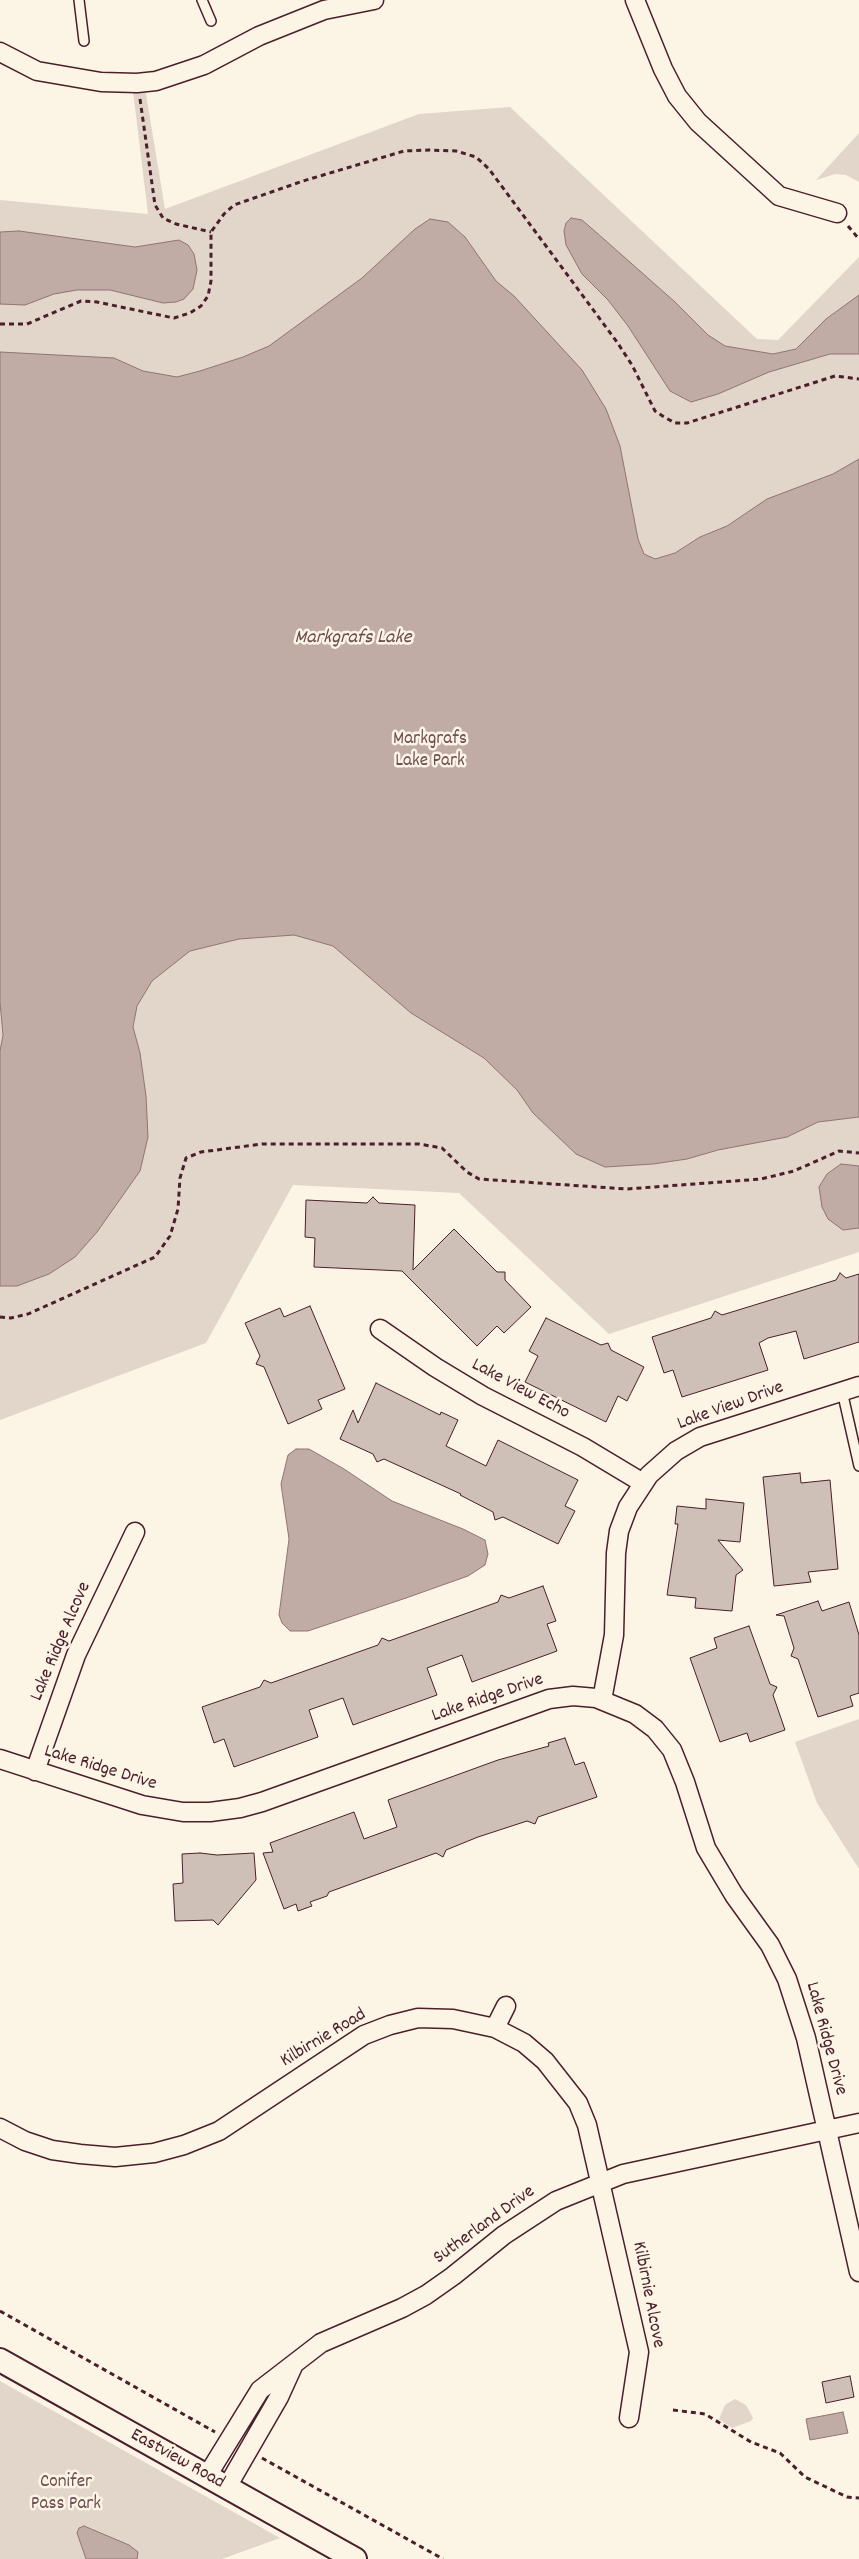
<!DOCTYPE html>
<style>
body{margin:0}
canvas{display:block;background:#fcf5e5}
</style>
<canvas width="859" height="2559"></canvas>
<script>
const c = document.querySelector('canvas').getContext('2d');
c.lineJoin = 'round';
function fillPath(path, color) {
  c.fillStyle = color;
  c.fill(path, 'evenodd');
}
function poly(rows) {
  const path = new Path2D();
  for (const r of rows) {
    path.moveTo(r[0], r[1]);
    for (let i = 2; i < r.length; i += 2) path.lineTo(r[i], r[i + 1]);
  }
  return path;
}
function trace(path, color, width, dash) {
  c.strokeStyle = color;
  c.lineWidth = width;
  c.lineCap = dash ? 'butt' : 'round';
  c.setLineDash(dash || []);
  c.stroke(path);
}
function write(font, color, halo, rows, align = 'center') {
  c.font = font + ' Dekko,sans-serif';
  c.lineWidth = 5;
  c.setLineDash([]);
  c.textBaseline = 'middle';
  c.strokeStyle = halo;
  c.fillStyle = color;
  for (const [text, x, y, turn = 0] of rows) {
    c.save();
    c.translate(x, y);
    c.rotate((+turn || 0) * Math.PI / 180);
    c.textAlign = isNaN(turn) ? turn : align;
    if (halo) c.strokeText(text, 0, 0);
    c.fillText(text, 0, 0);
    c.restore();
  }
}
fillPath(poly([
 [144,82,165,209,419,114,510,107,757,339,778,340,859,257,859,1252,609,1334,459,1193,293,1185,206,1343,0,1420,0,200,148,214,132,83],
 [859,133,859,182,846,175,835,174,816,180],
 [859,1719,859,1869,817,1803,795,1742],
 [0,2381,280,2538,222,2559,0,2559],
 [735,2399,746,2405,753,2418,751,2421,732,2428,719,2419,725,2405]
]), '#e2d5ca');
const water = poly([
 [571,218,582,220,597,233,675,302,708,335,725,346,773,354,796,349,826,319,859,295,859,354,830,354,769,372,718,394,691,402,670,391,628,326,608,300,582,274,566,245,564,231,566,223,571,218],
 [430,219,448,222,465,237,496,281,514,296,582,370,606,409,620,446,638,539,644,554,655,559,675,553,700,537,727,526,767,499,833,474,859,459,859,1117,818,1122,787,1137,718,1150,687,1159,653,1164,605,1167,576,1154,533,1113,517,1090,484,1058,411,1013,333,946,294,935,239,939,190,951,152,981,137,1006,133,1027,140,1053,146,1096,148,1137,140,1171,97,1232,75,1257,49,1274,17,1286,0,1286,0,1051,3,1035,0,1002,0,352,114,358,143,371,177,377,200,371,243,357,269,346,362,278,415,229,430,219],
 [19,231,135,247,179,240,188,245,194,254,197,270,193,289,184,299,176,302,163,303,110,290,77,290,54,294,25,305,0,304,0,232,19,231],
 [841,1164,859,1166,859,1228,843,1230,828,1219,822,1207,819,1187,827,1174,841,1164],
 [296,1449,309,1449,344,1469,392,1501,463,1529,485,1540,488,1554,485,1565,468,1576,406,1598,308,1631,290,1631,282,1623,279,1615,289,1539,281,1484,288,1455,296,1449],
 [843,2412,848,2433,810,2440,806,2419,843,2412],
 [84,2526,129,2545,138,2552,137,2559,86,2559,77,2533,79,2528,84,2526]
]);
fillPath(water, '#c0aca5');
trace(water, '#917474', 1);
const building = poly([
 [373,1197,379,1203,415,1205,413,1270,454,1229,497,1272,505,1272,505,1280,531,1307,504,1333,497,1326,477,1346,402,1271,314,1267,315,1238,305,1237,306,1200,367,1203,373,1197],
 [840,1273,846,1278,859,1274,859,1342,804,1359,796,1331,768,1338,759,1343,768,1370,682,1397,673,1370,664,1373,652,1337,711,1318,715,1311,722,1315,836,1280,840,1273],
 [310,1306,345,1389,318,1400,322,1409,288,1424,264,1367,256,1364,260,1356,245,1323,280,1308,284,1317,310,1306],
 [546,1318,601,1345,608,1343,611,1350,644,1367,627,1401,618,1396,606,1422,525,1382,538,1356,529,1351,546,1318],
 [376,1383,440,1415,441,1412,458,1420,446,1446,486,1466,498,1440,578,1480,565,1506,575,1511,558,1544,503,1517,495,1520,493,1512,460,1495,461,1494,384,1459,377,1462,373,1454,340,1439,353,1410,358,1423,376,1383],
 [800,1473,801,1483,830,1480,838,1569,808,1572,811,1582,774,1586,763,1477,800,1473],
 [706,1499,744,1503,740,1542,718,1540,743,1570,736,1575,732,1611,695,1608,696,1598,667,1595,678,1524,675,1524,677,1506,706,1509,706,1499],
 [543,1586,556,1621,547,1624,557,1651,472,1682,462,1655,427,1668,437,1695,353,1725,343,1698,309,1710,318,1737,234,1767,224,1739,214,1743,202,1707,260,1687,264,1680,271,1683,378,1645,382,1638,389,1641,498,1602,501,1595,509,1598,543,1586],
 [818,1601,822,1611,849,1602,859,1635,859,1693,850,1696,853,1706,818,1717,798,1659,791,1656,794,1648,784,1616,776,1615,818,1601],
 [749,1626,770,1684,777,1687,773,1695,785,1730,750,1742,747,1733,720,1742,690,1658,717,1648,714,1638,749,1626],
 [565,1738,575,1765,584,1762,597,1797,538,1817,535,1824,527,1821,478,1837,446,1850,443,1857,436,1853,329,1892,327,1896,310,1902,312,1906,298,1911,296,1904,284,1909,263,1853,273,1852,270,1843,354,1812,364,1839,397,1827,388,1800,498,1760,549,1746,548,1743,565,1738],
 [200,1853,217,1855,254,1853,256,1880,218,1925,213,1920,175,1921,173,1884,183,1883,182,1854,200,1853],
 [850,2376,854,2397,826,2403,822,2382,850,2376]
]);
fillPath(building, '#cfc0b7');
trace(building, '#4a1f2b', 1);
const service = poly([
 [79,0,84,41],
 [202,0,211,21],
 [842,1391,859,1466]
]);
const minor = poly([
 [635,0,663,69,677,96,698,122,779,196,837,213],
 [0,52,37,71,101,82,137,83,156,81,204,65,259,36,324,10,374,0],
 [380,1329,435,1367,483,1396,583,1447,643,1483],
 [602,1700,614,1635,616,1553,619,1531,628,1507,649,1475,676,1451,700,1437,859,1386],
 [0,1759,142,1805,183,1812,210,1812,240,1808,262,1802,549,1699,573,1696,596,1698,635,1714,655,1729,672,1750,685,1782,706,1848,734,1895,770,1945,787,1979,806,2038,859,2272],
 [35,1771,76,1655,135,1532],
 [495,2028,506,2006],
 [0,2128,25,2141,52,2150,80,2154,115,2157,154,2153,184,2145,219,2131,364,2035,390,2025,418,2018,453,2019,495,2028,524,2043,545,2061,578,2103,587,2125,639,2352,629,2418],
 [207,2476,260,2390,321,2343,402,2308,426,2295,453,2276,504,2235,556,2201,623,2174,859,2123],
 [227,2487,279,2397,294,2364]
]);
const tertiary = poly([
 [0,2360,355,2559]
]);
trace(service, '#4a1f2b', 12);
trace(minor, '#4a1f2b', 21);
trace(tertiary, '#4a1f2b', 26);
trace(poly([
 [140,99,155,205,163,218,176,224,211,232],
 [848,226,859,239],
 [0,324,27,324,81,301,97,302,174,318,190,313,201,306,208,296,211,281,211,232,224,214,234,205,303,181,404,151,429,150,456,151,476,157,489,169,617,342,632,365,655,411,664,417,675,423,687,423,835,376,859,379],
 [0,1317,11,1318,28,1314,155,1257,170,1236,178,1209,180,1178,186,1158,201,1152,262,1144,419,1144,442,1148,467,1172,479,1179,627,1189,761,1179,794,1171,839,1151,859,1153],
 [0,2311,215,2432],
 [673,2410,705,2414,751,2442,780,2453,805,2477,847,2497,859,2498],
 [262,2458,443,2559]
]), '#4a1f2b', 3, [5, 4]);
trace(service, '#fcf5e5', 9);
trace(minor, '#fcf5e5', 18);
trace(tertiary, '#fcf5e5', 22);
write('19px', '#704c53', '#fcf5e5', [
 ["Markgrafs",430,740],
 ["Lake Park",430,762],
 ["Conifer",66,2483],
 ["Pass Park",66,2505]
]);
write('19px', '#4a1f2b', '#fcf5e5', [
 ["Lake View Echo",520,1390,28],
 ["Lake View Drive",731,1407,-20],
 ["Lake Ridge Alcove",62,1642,-67],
 ["Lake Ridge Drive",488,1699,-19],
 ["Lake Ridge Drive",100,1769,17],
 ["Kilbirnie Road",324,2039,-31],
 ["Lake Ridge Drive",825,2039,75],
 ["Sutherland Drive",485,2226,-36],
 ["Kilbirnie Alcove",647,2295,79],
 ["Eastview Road",177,2460,29]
]);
write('italic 20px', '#6d4950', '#fcf5e5', [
 ["Markgrafs Lake",353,639]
]);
</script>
